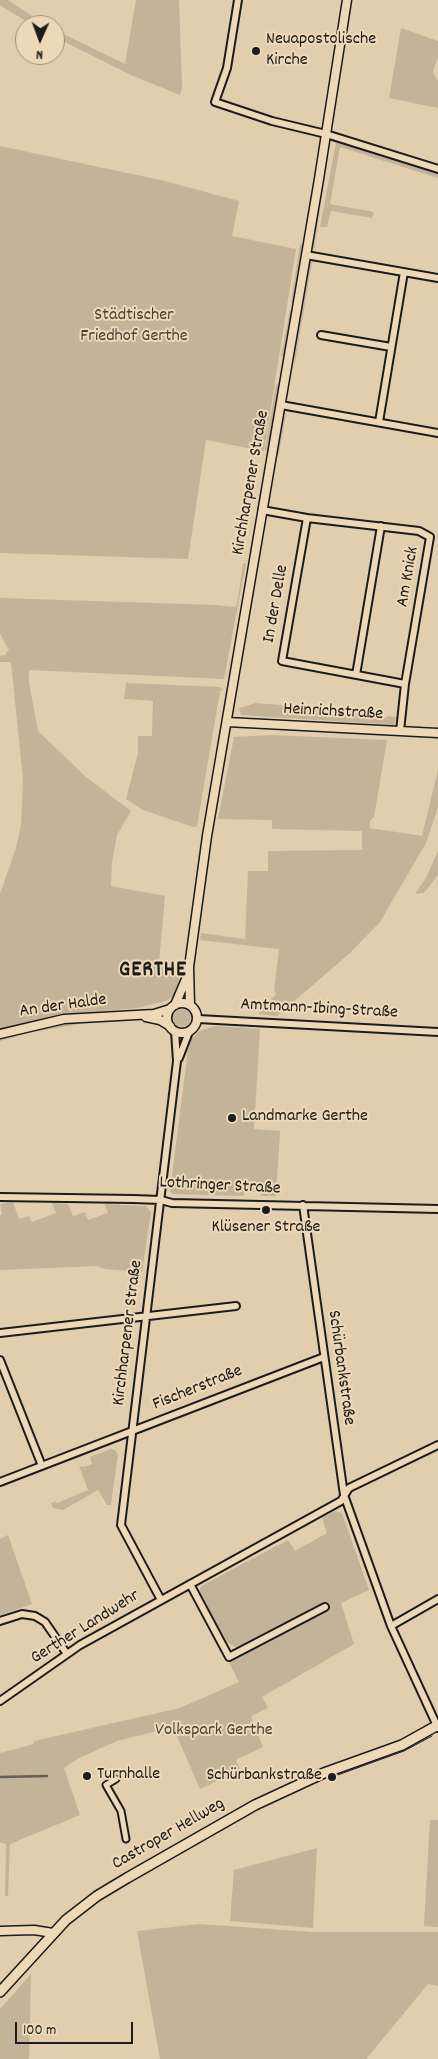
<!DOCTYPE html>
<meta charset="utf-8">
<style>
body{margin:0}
#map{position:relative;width:438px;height:2059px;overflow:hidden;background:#e0ceae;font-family:Dekko,sans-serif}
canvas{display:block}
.north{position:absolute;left:15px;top:15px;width:50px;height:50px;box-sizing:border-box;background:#edd9b7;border:1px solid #998d79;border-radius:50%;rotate:182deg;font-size:14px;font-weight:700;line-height:20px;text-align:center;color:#1c1c1c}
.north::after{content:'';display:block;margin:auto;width:18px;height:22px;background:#1c1c1c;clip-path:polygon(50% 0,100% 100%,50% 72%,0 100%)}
.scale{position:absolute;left:15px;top:2022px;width:118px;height:22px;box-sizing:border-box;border:2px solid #1c1c1c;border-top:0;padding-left:6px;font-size:15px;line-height:18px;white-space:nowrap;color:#1c1c1c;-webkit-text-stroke:4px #edd9b7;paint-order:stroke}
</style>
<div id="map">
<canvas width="438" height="2059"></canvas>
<div class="north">N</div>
<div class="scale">100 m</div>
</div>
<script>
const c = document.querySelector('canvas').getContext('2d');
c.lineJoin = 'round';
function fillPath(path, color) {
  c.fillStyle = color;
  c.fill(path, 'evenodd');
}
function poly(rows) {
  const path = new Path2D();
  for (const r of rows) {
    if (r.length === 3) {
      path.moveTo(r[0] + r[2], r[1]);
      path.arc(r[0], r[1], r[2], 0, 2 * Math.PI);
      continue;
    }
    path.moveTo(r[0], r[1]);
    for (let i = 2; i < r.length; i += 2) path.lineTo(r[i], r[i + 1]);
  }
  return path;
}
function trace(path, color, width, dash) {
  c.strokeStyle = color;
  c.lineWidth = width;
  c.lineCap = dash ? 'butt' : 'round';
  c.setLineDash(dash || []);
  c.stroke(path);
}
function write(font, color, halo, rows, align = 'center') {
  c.font = font + ' Dekko,sans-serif';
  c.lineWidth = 4;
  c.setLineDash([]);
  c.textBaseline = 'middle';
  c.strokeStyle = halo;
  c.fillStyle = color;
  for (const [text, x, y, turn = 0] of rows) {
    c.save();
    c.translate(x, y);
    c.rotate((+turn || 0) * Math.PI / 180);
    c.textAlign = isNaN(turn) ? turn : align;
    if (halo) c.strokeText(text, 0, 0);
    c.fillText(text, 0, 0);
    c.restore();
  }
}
fillPath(poly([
 [0,0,8,0,46,25,32,25,0,5],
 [136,0,179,0,182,87,180,95,131,75,55,37,55,30,125,64],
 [401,28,438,41,438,57,433,72,438,81,438,108,389,98],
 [339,141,438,172,438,178,340,147,330,204,374,212,372,218,331,211,327,227,320,227,336,143],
 [0,146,165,181,239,201,232,236,296,249,264,451,206,440,188,559,0,553],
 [325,175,314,250,311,249,320,196],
 [300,244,303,245,293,303,291,303],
 [309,261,312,262,294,368,295,347],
 [290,310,292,310,284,357,281,356],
 [279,384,268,453,265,449,276,385],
 [284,413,286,413,279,454,276,457],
 [246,563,224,679,29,670,29,683,38,731,86,777,131,811,117,835,112,862,111,886,165,896,159,963,182,965,177,987,174,996,166,1001,137,1008,67,1014,0,1028,0,894,16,848,21,825,23,779,11,662,0,662,0,656,5,655,9,650,0,634,0,598,216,605,234,607,237,605,243,564],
 [126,683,220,687,223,690,220,691,197,826,193,827,143,810,126,799,138,753,138,736,152,736,153,701,124,699],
 [256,703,290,706,297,712,305,710,306,706,335,711,367,710,377,712,383,719,388,716,396,717,394,725,241,715,239,708],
 [270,735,387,740,374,817,370,821,370,828,422,836,438,770,438,807,426,843,380,922,350,953,277,1016,258,1014,276,994,274,990,279,949,200,940,201,933,245,939,248,871,268,871,268,851,362,850,362,831,272,829,272,820,218,819,234,737],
 [438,851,438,875,424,893,415,894,426,878],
 [182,1018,9],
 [80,1021,80,1024,33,1032,0,1041,0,1038,17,1033],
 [215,1026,260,1029,254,1129,280,1131,276,1196,261,1196,261,1192,244,1192,244,1196,173,1194,170,1191,189,1042,199,1031],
 [13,1202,19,1219,29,1216,32,1222,56,1213,52,1203,68,1204,73,1216,85,1212,88,1220,108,1213,105,1204,146,1206,151,1212,142,1272,105,1269,97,1266,0,1270,0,1215,2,1214,0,1204],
 [111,1449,115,1450,118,1454,111,1505,107,1505,98,1490,63,1510,53,1508,51,1503,56,1501,57,1503,88,1490,79,1466,84,1467,92,1464,90,1457],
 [335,1511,342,1513,369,1590,341,1603,354,1644,262,1697,268,1708,251,1716,263,1747,236,1760,240,1770,200,1789,173,1727,117,1741,79,1758,64,1768,80,1815,10,1844,8,1896,5,1896,6,1844,0,1842,0,1753,34,1744,34,1741,180,1708,239,1682,229,1663,240,1656,237,1648,225,1641,199,1591,201,1586,288,1540,295,1551,327,1533,322,1518],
 [8,1535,32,1604,0,1615,0,1539],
 [430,1820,438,1820,438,1927,424,1926],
 [317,1848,313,1928,230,1921,234,1870],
 [199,1924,312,1932,438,1932,438,1986,428,1984,366,2059,160,2059,137,1931],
 [31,1974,29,2059,0,2059,0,2009]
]), '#c3b398');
trace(poly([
 [0,1777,47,1776]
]), '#665f53', 2.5);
const pedestrian = poly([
 [116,1779,106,1785,121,1811,126,1839]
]);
const minor = poly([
 [238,0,227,68,215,102,272,121,326,134,438,169],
 [306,255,438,278],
 [321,335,391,347],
 [281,405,438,433],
 [379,422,404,272],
 [262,510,307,518,419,531,430,537,405,684,400,731],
 [307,518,282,661,405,684],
 [356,675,381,526],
 [198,1019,438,1032],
 [179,1058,189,1032],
 [0,1197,133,1199,161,1200,172,1203,438,1209],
 [303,1205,344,1495,391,1626,438,1728],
 [0,1333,236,1306],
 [0,1360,42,1466],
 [0,1482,324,1357],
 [190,1584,229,1657,325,1607],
 [161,1600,121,1525,177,1061,175,1031],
 [0,1621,22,1614,35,1616,45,1622,67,1654],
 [391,1626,438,1599],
 [0,1701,80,1645,341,1501,349,1488,438,1445]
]);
const tertiary = poly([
 [227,722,438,733],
 [182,1018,15],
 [175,1005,186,979],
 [190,1005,189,967,207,836,319,179,347,0],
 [146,1017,160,1020,170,1026],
 [0,1034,64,1019,154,1014,170,1009],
 [0,1931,34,1930,53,1933]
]);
const secondary = poly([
 [0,1992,66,1920,97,1896,127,1878,255,1805,324,1773,402,1745,438,1725]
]);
trace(pedestrian, '#1c1c1c', 9);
trace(minor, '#1c1c1c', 10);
trace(tertiary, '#1c1c1c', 11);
trace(secondary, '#1c1c1c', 12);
trace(pedestrian, '#edd9b7', 5);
trace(minor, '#edd9b7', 6);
trace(tertiary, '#edd9b7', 8);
trace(secondary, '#edd9b7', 9);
trace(poly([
 [332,1777,404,1751,432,1736]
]), '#1c1c1c', 1);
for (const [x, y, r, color] of [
 [256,51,5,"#1c1c1c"],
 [232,1118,5,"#1c1c1c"],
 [266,1210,5,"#1c1c1c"],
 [87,1776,5,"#1c1c1c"],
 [332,1777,5,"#1c1c1c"]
]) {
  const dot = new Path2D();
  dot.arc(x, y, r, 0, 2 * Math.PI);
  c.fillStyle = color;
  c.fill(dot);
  trace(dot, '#edd9b7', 2);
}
write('18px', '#1c1c1c', '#edd9b7', [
 ["Neuapostolische",266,41],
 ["Kirche",266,62],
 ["Landmarke Gerthe",242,1118],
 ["Klüsener Straße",266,1229,"center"],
 ["Turnhalle",97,1776],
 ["Schürbankstraße",322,1777,"right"]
], 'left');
write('18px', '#46423b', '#edd9b7', [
 ["Städtischer",134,317],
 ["Friedhof Gerthe",134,338],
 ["Volkspark Gerthe",214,1732]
]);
write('18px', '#1c1c1c', '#edd9b7', [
 ["Kirchharpener Straße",252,483,-80],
 ["Am Knick",409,577,-80],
 ["In der Delle",277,604,-80],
 ["Heinrichstraße",333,713,3],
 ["An der Halde",63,1007,-8],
 ["Amtmann-Ibing-Straße",319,1010,3],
 ["Lothringer Straße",220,1187,3],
 ["Kirchharpener Straße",129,1333,-83],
 ["Schürbankstraße",340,1368,82],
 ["Fischerstraße",198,1389,-22],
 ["Gerther Landwehr",86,1628,-32],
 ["Castroper Hellweg",169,1835,-30]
]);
c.letterSpacing = '1px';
write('bold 22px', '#1c1c1c', '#edd9b7', [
 ["GERTHE",153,972]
]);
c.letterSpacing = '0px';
</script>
